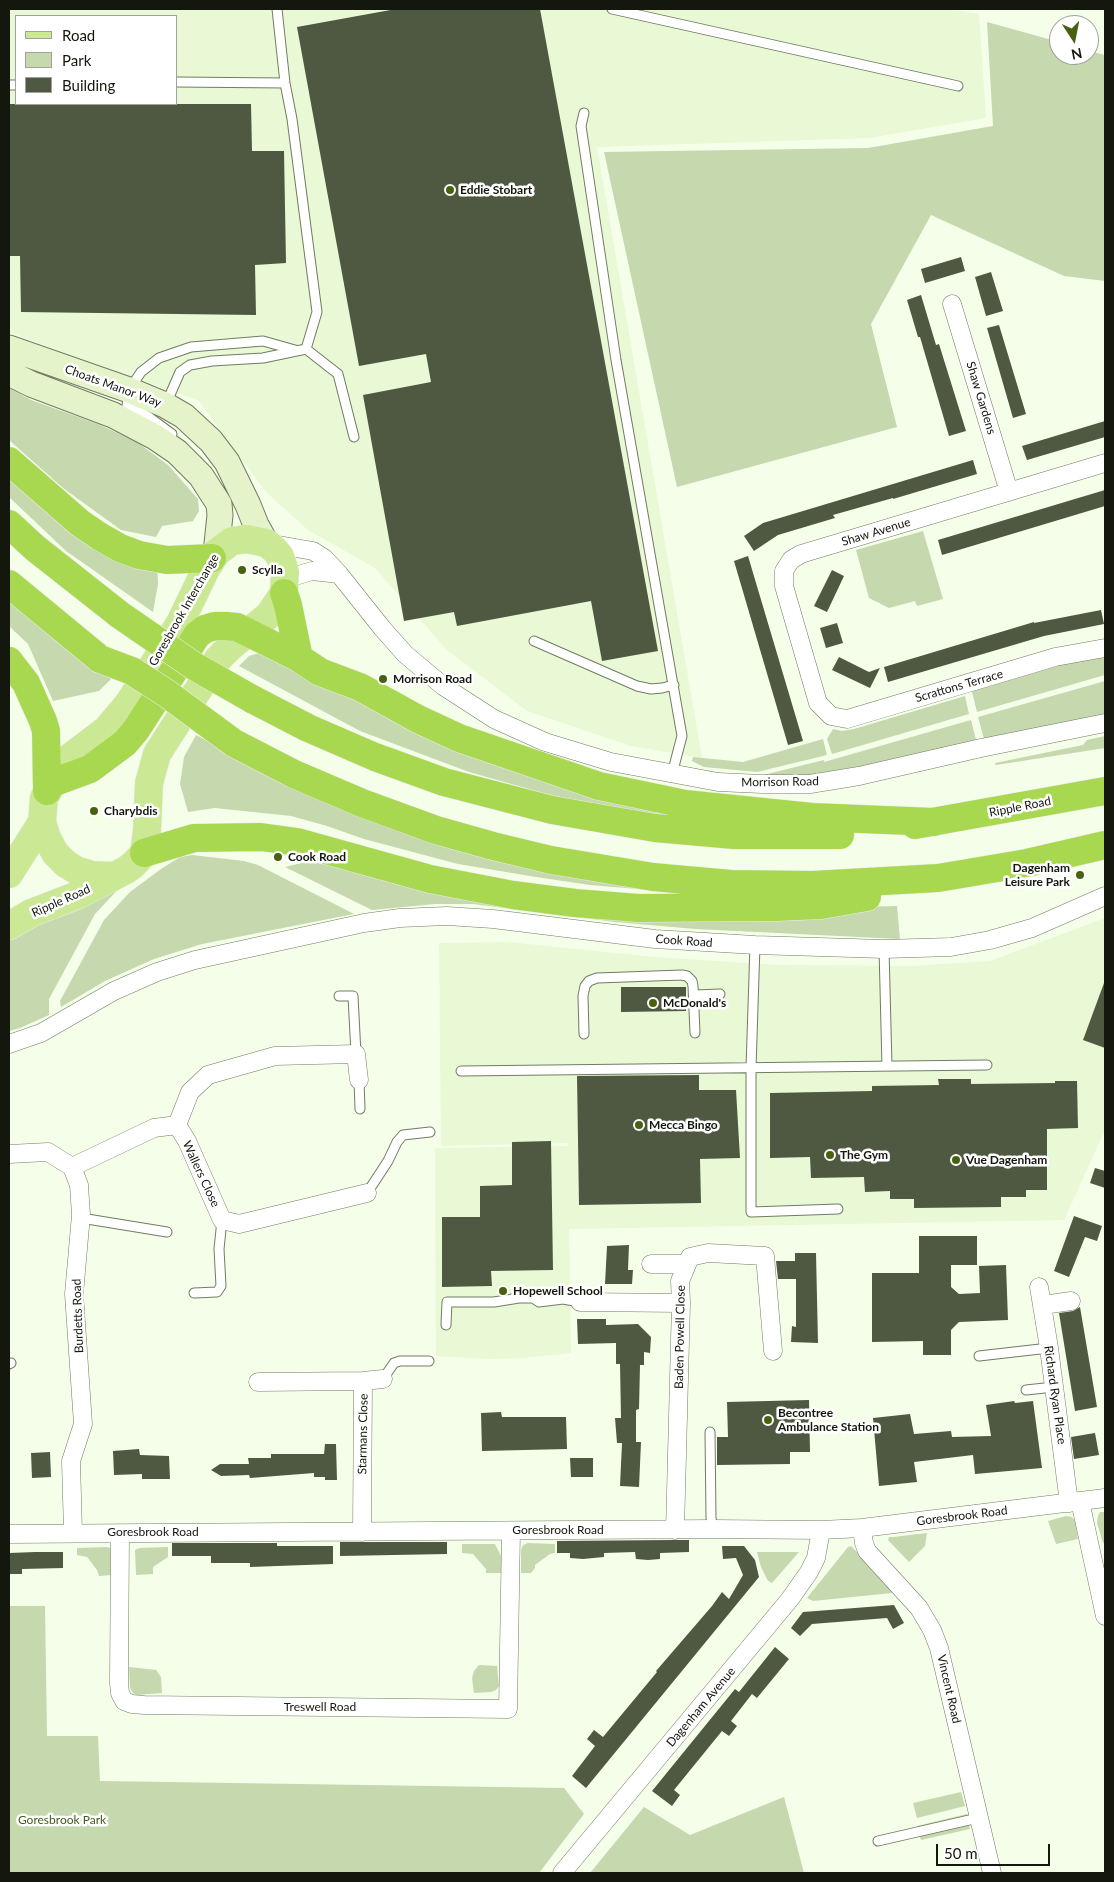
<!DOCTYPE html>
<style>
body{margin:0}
#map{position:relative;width:1114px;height:1882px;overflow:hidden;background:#f5fee8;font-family:Lato,sans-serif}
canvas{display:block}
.frame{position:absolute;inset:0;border:10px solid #13170d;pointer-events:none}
.legend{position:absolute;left:15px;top:15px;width:162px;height:90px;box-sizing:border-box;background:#fff;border:1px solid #a1a29e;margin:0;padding:6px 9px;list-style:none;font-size:15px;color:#13170d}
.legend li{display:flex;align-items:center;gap:10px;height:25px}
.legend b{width:25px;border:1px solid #a1a29e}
.north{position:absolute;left:1049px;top:15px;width:50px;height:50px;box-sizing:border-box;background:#fff;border:1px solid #a1a29e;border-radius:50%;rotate:169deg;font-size:14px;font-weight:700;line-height:20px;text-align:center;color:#13170d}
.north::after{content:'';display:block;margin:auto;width:18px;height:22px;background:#47610f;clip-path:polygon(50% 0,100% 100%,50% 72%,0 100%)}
.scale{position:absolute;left:936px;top:1844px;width:114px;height:22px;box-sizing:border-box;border:2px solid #13170d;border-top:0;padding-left:6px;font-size:15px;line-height:18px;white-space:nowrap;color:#13170d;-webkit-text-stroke:4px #fff;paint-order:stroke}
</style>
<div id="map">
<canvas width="1114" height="1882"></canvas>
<div class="frame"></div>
<ul class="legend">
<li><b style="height:6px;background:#cbe895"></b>Road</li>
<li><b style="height:14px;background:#c6d8ae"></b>Park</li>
<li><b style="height:14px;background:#4f5941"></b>Building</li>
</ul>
<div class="north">N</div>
<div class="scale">50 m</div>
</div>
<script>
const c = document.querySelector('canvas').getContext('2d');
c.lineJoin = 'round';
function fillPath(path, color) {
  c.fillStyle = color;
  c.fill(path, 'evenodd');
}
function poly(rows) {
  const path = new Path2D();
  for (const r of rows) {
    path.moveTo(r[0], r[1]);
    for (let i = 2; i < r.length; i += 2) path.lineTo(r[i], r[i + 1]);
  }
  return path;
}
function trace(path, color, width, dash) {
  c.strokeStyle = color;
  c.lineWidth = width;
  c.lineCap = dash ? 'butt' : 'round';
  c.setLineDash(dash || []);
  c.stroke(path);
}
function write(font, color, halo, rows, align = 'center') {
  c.font = font + ' Lato,sans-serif';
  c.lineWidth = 5;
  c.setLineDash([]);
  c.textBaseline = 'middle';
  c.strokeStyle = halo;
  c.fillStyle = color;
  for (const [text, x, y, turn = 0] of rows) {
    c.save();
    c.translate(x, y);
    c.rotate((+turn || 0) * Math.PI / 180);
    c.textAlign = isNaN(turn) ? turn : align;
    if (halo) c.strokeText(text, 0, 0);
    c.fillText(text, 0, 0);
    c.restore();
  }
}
fillPath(poly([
 [9,9,950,9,979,14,986,118,869,138,597,147,702,758,631,746,527,711,447,650,375,568,308,530,266,492,198,400,80,359,9,332],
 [16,16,176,16,176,104,16,104],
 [1105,918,1105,1130,1064,1220,569,1229,571,1353,523,1358,492,1359,436,1356,435,1148,568,1146,567,1143,441,1146,439,943,508,942,654,957,778,965,913,966,990,961]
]), '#e9f8d5');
fillPath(poly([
 [987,22,1059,42,1059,55,1089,55,1089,51,1105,55,1105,281,1064,276,931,215,871,324,897,427,677,487,604,152,868,148,993,126],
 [9,388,31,400,98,424,137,442,168,465,198,499,199,511,193,521,162,526,156,537,121,530,63,488,9,440],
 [9,466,157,561,158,584,153,612,66,551,9,497],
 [923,531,943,599,917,606,915,601,889,608,869,598,856,550],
 [9,598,58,641,111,679,99,691,53,701,28,644,9,626],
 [262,652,394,717,730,818,650,815,578,803,469,772,360,731,239,666,249,656],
 [1105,654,1105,675,977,712,971,688,1048,666],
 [1105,681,1105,715,984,739,978,717],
 [965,696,969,714,832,754,827,739,833,729,842,731,854,729],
 [971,720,976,740,843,771,802,776,759,776,824,760,824,762],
 [196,735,292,784,650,890,590,885,536,877,458,864,364,839,327,826,291,816,215,808,188,812,180,784,184,757],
 [1105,736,1105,748,996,765,995,763,1083,745,1087,740],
 [823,739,827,755,757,772,704,767,692,761,693,757,743,762],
 [192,855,244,861,258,865,354,914,202,944,154,959,105,981,61,1007,60,1001,104,920,130,892,161,869,180,857],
 [330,856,690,911,897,906,900,939,695,929,615,922,473,904,435,904,372,910,285,867],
 [125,882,95,914,49,999,49,1015,20,1028,9,1031,9,926],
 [1100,1512,1105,1512,1105,1542,1103,1543,1097,1523,1098,1516],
 [1066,1516,1072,1517,1075,1521,1078,1539,1056,1544,1048,1521],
 [927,1533,925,1546,909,1562,888,1540,889,1537,893,1537],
 [528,1543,555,1544,555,1553,550,1554,535,1565,535,1568,531,1573,521,1573,521,1550,523,1545],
 [462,1544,495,1544,501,1556,501,1573,486,1573,486,1569,473,1554,462,1553],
 [851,1546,895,1590,892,1593,813,1601,807,1598,848,1547],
 [107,1547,110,1548,111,1552,112,1575,99,1576,97,1570,87,1557,77,1555,77,1548],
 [168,1547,168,1557,153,1567,153,1574,136,1575,135,1550,140,1548],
 [757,1552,799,1552,772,1583,768,1581,761,1567],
 [9,1606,45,1606,47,1736,98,1736,100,1781,564,1788,584,1814,539,1873,9,1873],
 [479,1665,497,1666,499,1686,496,1690,491,1692,474,1693,472,1678,474,1671],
 [129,1667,156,1670,161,1677,162,1693,137,1695,133,1693,130,1688],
 [961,1792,965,1806,917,1818,913,1803],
 [784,1797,804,1873,590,1873,644,1807,690,1835],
 [967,1814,970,1829,921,1840,917,1826]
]), '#c6d8ae');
fillPath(poly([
 [396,9,540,9,658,651,602,661,591,601,457,626,454,612,404,621,363,395,431,382,426,354,359,366,297,27],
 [9,104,251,104,252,151,284,151,286,263,255,265,256,315,21,312,20,256,9,256],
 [961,257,965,271,925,283,921,269],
 [991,272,1003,311,986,316,975,277],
 [921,295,936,345,939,344,966,431,949,436,920,337,918,337,907,300],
 [999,325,1026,414,1013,418,987,328],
 [1105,421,1105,437,1027,460,1022,446],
 [973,460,977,474,893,499,893,498,833,515,835,518,778,535,754,551,744,536,763,523],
 [1105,490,1105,506,942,555,938,540],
 [748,556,803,741,788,745,734,561],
 [832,570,844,576,827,612,814,606],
 [1101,610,1104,624,1044,636,888,682,884,667,1034,622,1034,623],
 [837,623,843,643,826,648,820,628],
 [839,657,869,672,880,668,870,688,832,670],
 [1104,983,1105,983,1105,1048,1083,1040],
 [621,987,686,987,686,1011,621,1012],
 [699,1075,699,1090,736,1090,740,1158,700,1159,701,1203,579,1205,577,1076],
 [938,1079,971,1079,971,1084,1055,1083,1055,1081,1077,1081,1078,1128,1047,1129,1047,1190,1026,1190,1026,1197,1001,1197,1001,1207,914,1208,914,1199,890,1199,890,1191,865,1192,864,1177,811,1178,810,1157,770,1158,770,1093,872,1091,872,1086,939,1085],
 [551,1141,553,1270,491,1271,492,1286,442,1287,442,1217,480,1217,480,1186,512,1185,512,1142],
 [1095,1168,1105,1171,1105,1188,1090,1183],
 [1074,1216,1102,1226,1097,1241,1085,1237,1069,1277,1054,1271],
 [919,1236,977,1236,977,1265,951,1265,951,1287,959,1294,980,1293,979,1266,1006,1265,1008,1320,959,1322,951,1330,951,1355,923,1355,923,1341,872,1342,872,1273,919,1273],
 [629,1245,628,1270,633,1270,632,1284,605,1284,607,1246],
 [795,1253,816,1253,818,1343,791,1342,792,1326,796,1327,796,1279,778,1279,776,1261,795,1261],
 [1080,1307,1097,1407,1075,1411,1059,1313,1073,1311],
 [577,1319,606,1319,606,1325,638,1324,651,1337,650,1353,644,1352,644,1365,640,1365,639,1409,636,1410,636,1442,641,1442,639,1487,620,1486,622,1443,617,1443,615,1418,621,1418,620,1364,616,1364,616,1343,578,1344],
 [809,1400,810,1452,790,1452,790,1464,717,1465,717,1437,728,1437,727,1402],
 [1014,1401,1015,1403,1033,1401,1042,1468,975,1474,973,1455,914,1462,917,1482,879,1486,873,1418,910,1414,914,1434,951,1431,952,1437,991,1436,986,1405],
 [501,1412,502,1417,566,1417,567,1449,482,1451,481,1413],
 [1095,1433,1099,1455,1074,1459,1071,1437],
 [325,1444,336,1444,337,1480,325,1480,325,1477,314,1477,314,1473,250,1478,249,1475,221,1476,211,1470,220,1464,249,1464,248,1458,271,1458,271,1454,324,1454],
 [139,1449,140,1455,169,1456,170,1479,142,1479,142,1474,114,1475,113,1451],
 [50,1452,51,1477,32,1478,31,1453],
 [570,1458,593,1458,593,1477,571,1477],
 [672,1540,689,1540,689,1552,660,1553,660,1559,648,1560,636,1559,635,1552,604,1553,604,1557,583,1559,570,1558,570,1553,557,1553,557,1541],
 [340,1542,447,1542,447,1554,340,1556],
 [172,1543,277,1543,277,1546,333,1546,333,1564,250,1567,250,1563,211,1563,211,1556,172,1556],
 [722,1546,744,1546,755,1560,759,1577,586,1788,572,1776,595,1746,587,1739,594,1730,603,1737,657,1672,656,1671,712,1606,722,1592,729,1599,743,1575,736,1558,723,1559],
 [35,1552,63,1552,63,1568,22,1569,22,1574,9,1574,9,1553],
 [894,1605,904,1623,893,1629,887,1618,812,1624,800,1636,791,1628,803,1612],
 [775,1647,789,1659,757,1698,752,1694,731,1721,737,1726,729,1736,722,1731,674,1790,680,1795,672,1806,652,1791,735,1689,739,1692]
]), '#4f5941');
const lane = poly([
 [277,9,285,83,292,119,317,312,306,349],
 [612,9,958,86],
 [176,82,285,83],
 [9,85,16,85],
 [584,113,581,126,616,360,682,736,672,774],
 [166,404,180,372,190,365,212,361,263,358,306,349,338,374,354,437],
 [172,434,149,417,127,405,129,390,141,372,159,358,191,347,263,341,295,350],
 [534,641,637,686,651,689,662,688,674,685],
 [755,945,751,1068,751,1212,838,1209],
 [884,949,887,1066],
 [694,995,720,994],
 [339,996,353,996,356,1054],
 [584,1034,583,996,585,986,589,981,597,978,682,975,687,976,692,981,693,986,695,1033],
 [461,1071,987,1065],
 [359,1080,360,1109],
 [367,1193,388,1161,397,1142,403,1135,430,1132],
 [81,1218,167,1232],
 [194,1293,217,1292,221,1286,219,1249,222,1220],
 [446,1325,447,1302,494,1302,519,1298,533,1298,539,1302,563,1299,580,1302],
 [979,1356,1049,1348],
 [9,1364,11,1363],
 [383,1379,394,1363,400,1361,429,1361],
 [1026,1390,1054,1387],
 [710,1432,711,1518,713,1529],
 [878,1841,978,1818]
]);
const street = poly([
 [952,304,1009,492],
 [1105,463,801,554,791,560,784,571,784,586,818,703,831,716,847,719,1055,657,1105,648],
 [267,543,313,551,324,558,339,574,382,628,405,654,443,686,494,719,545,742,611,762,718,782,762,784,810,784,859,776,981,748,1105,723],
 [285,579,312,571,339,574],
 [9,1044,41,1033,114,991,157,972,195,960,364,923,400,918,447,916,493,919,655,939,755,945,884,949,951,947,990,940,1032,928,1105,896],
 [177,1125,190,1092,208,1075,275,1056,356,1054,359,1080],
 [9,1154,48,1152,72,1167,79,1185,81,1215,74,1294,83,1424,71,1461,73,1533],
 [72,1167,154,1128,177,1125,187,1141,222,1220,239,1224,367,1193],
 [651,1264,687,1264],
 [1039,1287,1049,1348,1069,1503],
 [580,1302,681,1303],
 [1043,1305,1071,1301],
 [363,1381,383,1379],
 [258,1382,363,1381,362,1532],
 [1080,1501,1105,1616],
 [862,1528,864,1543,867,1551,919,1608,932,1630,939,1648,992,1873],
 [675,1530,681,1303,680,1281,690,1257,708,1253,765,1256,773,1351],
 [120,1533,119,1683,120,1693,124,1701,132,1704,144,1705,508,1709,511,1531],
 [9,1534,713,1529,821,1530,862,1528,1105,1498],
 [562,1873,790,1599,809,1572,816,1558,821,1530]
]);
const secondary = poly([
 [9,348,129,390,165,405,184,416,211,441,227,462,248,505,256,525,266,543],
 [9,373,31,384,113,415,155,437,177,452,201,476,219,504,220,515,216,553]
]);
const primary = poly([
 [9,874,42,822],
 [9,926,31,913,78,895,126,870,133,865,144,853,147,830,149,783,157,754,218,659,229,648,269,615,284,593,285,572,280,556,274,549,266,543,247,539,232,541,216,553,206,569,180,623,128,704,106,730,69,758,63,765,44,798,42,822,47,838,55,853,66,864,76,870,92,875,114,876]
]);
const highway = poly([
 [9,461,80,523,99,536,120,548,139,555,167,560,212,558],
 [9,524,35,548,120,615],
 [9,584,100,659],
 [284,593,288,605,299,658],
 [9,661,26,683,43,721,46,731,47,791],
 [252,699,308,728,375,757,444,782,552,810,655,828,734,835,840,835],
 [234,743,294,774,362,803,436,830,493,846,551,860,653,877,731,884,812,885,938,878,1027,863,1105,845],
 [52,783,90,769,125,743,136,730,197,635,205,629,215,626,226,626,237,627,299,658,320,672,360,687,418,719,459,738,599,786,685,804,812,817,934,822],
 [915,825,1105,791],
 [144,853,194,838,261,837,297,842,430,879,513,895,575,903,638,908,776,907,821,905,867,897]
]);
trace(lane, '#717c63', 11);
trace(street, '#717c63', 19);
trace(secondary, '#717c63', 27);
trace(primary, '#ececec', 29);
trace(highway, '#ececec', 29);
trace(lane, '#fff', 9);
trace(street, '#fff', 18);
trace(secondary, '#e5f3ca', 25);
trace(primary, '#cbe895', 28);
trace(highway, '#a8d84f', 28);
const highwayBridge = poly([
 [120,615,194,666,252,699],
 [100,659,132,671,166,693,234,743]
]);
trace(highwayBridge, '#ececec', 29, []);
trace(highwayBridge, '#a8d84f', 28);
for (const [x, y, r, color] of [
 [450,190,5,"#47610f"],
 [242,570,5,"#47610f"],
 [383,679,5,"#47610f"],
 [94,811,5,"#47610f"],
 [278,857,5,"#47610f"],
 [1080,875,5,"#47610f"],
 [653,1003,5,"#47610f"],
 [639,1125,5,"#47610f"],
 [830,1155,5,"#47610f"],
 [956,1160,5,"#47610f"],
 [503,1291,5,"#47610f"],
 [768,1420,5,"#47610f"]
]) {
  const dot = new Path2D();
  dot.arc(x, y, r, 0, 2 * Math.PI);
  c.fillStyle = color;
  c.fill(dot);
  trace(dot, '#fff', 2);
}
write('bold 12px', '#13170d', '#fff', [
 ["Eddie Stobart",460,190],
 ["Scylla",252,570],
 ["Morrison Road",393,679],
 ["Charybdis",104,811],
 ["Cook Road",288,857],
 ["Dagenham",1070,868,"right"],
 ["Leisure Park",1070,882,"right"],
 ["McDonald's",663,1003],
 ["Mecca Bingo",649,1125],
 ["The Gym",840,1155],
 ["Vue Dagenham",966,1160],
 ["Hopewell School",513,1291],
 ["Becontree",778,1413],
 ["Ambulance Station",778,1427]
], 'left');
write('12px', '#13170d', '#fff', [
 ["Choats Manor Way",113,386,20],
 ["Shaw Gardens",981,398,73],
 ["Shaw Avenue",876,532,-17],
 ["Goresbrook Interchange",184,610,-60],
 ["Scrattons Terrace",959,686,-16],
 ["Morrison Road",780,782,-1],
 ["Ripple Road",1020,807,-11],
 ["Ripple Road",61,901,-24],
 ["Cook Road",684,941,4],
 ["Wallers Close",201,1174,65],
 ["Burdetts Road",78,1316,-92],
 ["Baden Powell Close",680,1337,-89],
 ["Richard Ryan Place",1055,1395,82],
 ["Starmans Close",363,1434,-89],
 ["Goresbrook Road",962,1516,-7],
 ["Goresbrook Road",558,1530],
 ["Goresbrook Road",153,1532],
 ["Vincent Road",949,1689,77],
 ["Treswell Road",320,1707],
 ["Dagenham Avenue",701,1707,-50]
]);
write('12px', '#455b1c', '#fff', [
 ["Goresbrook Park",62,1820]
]);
</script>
